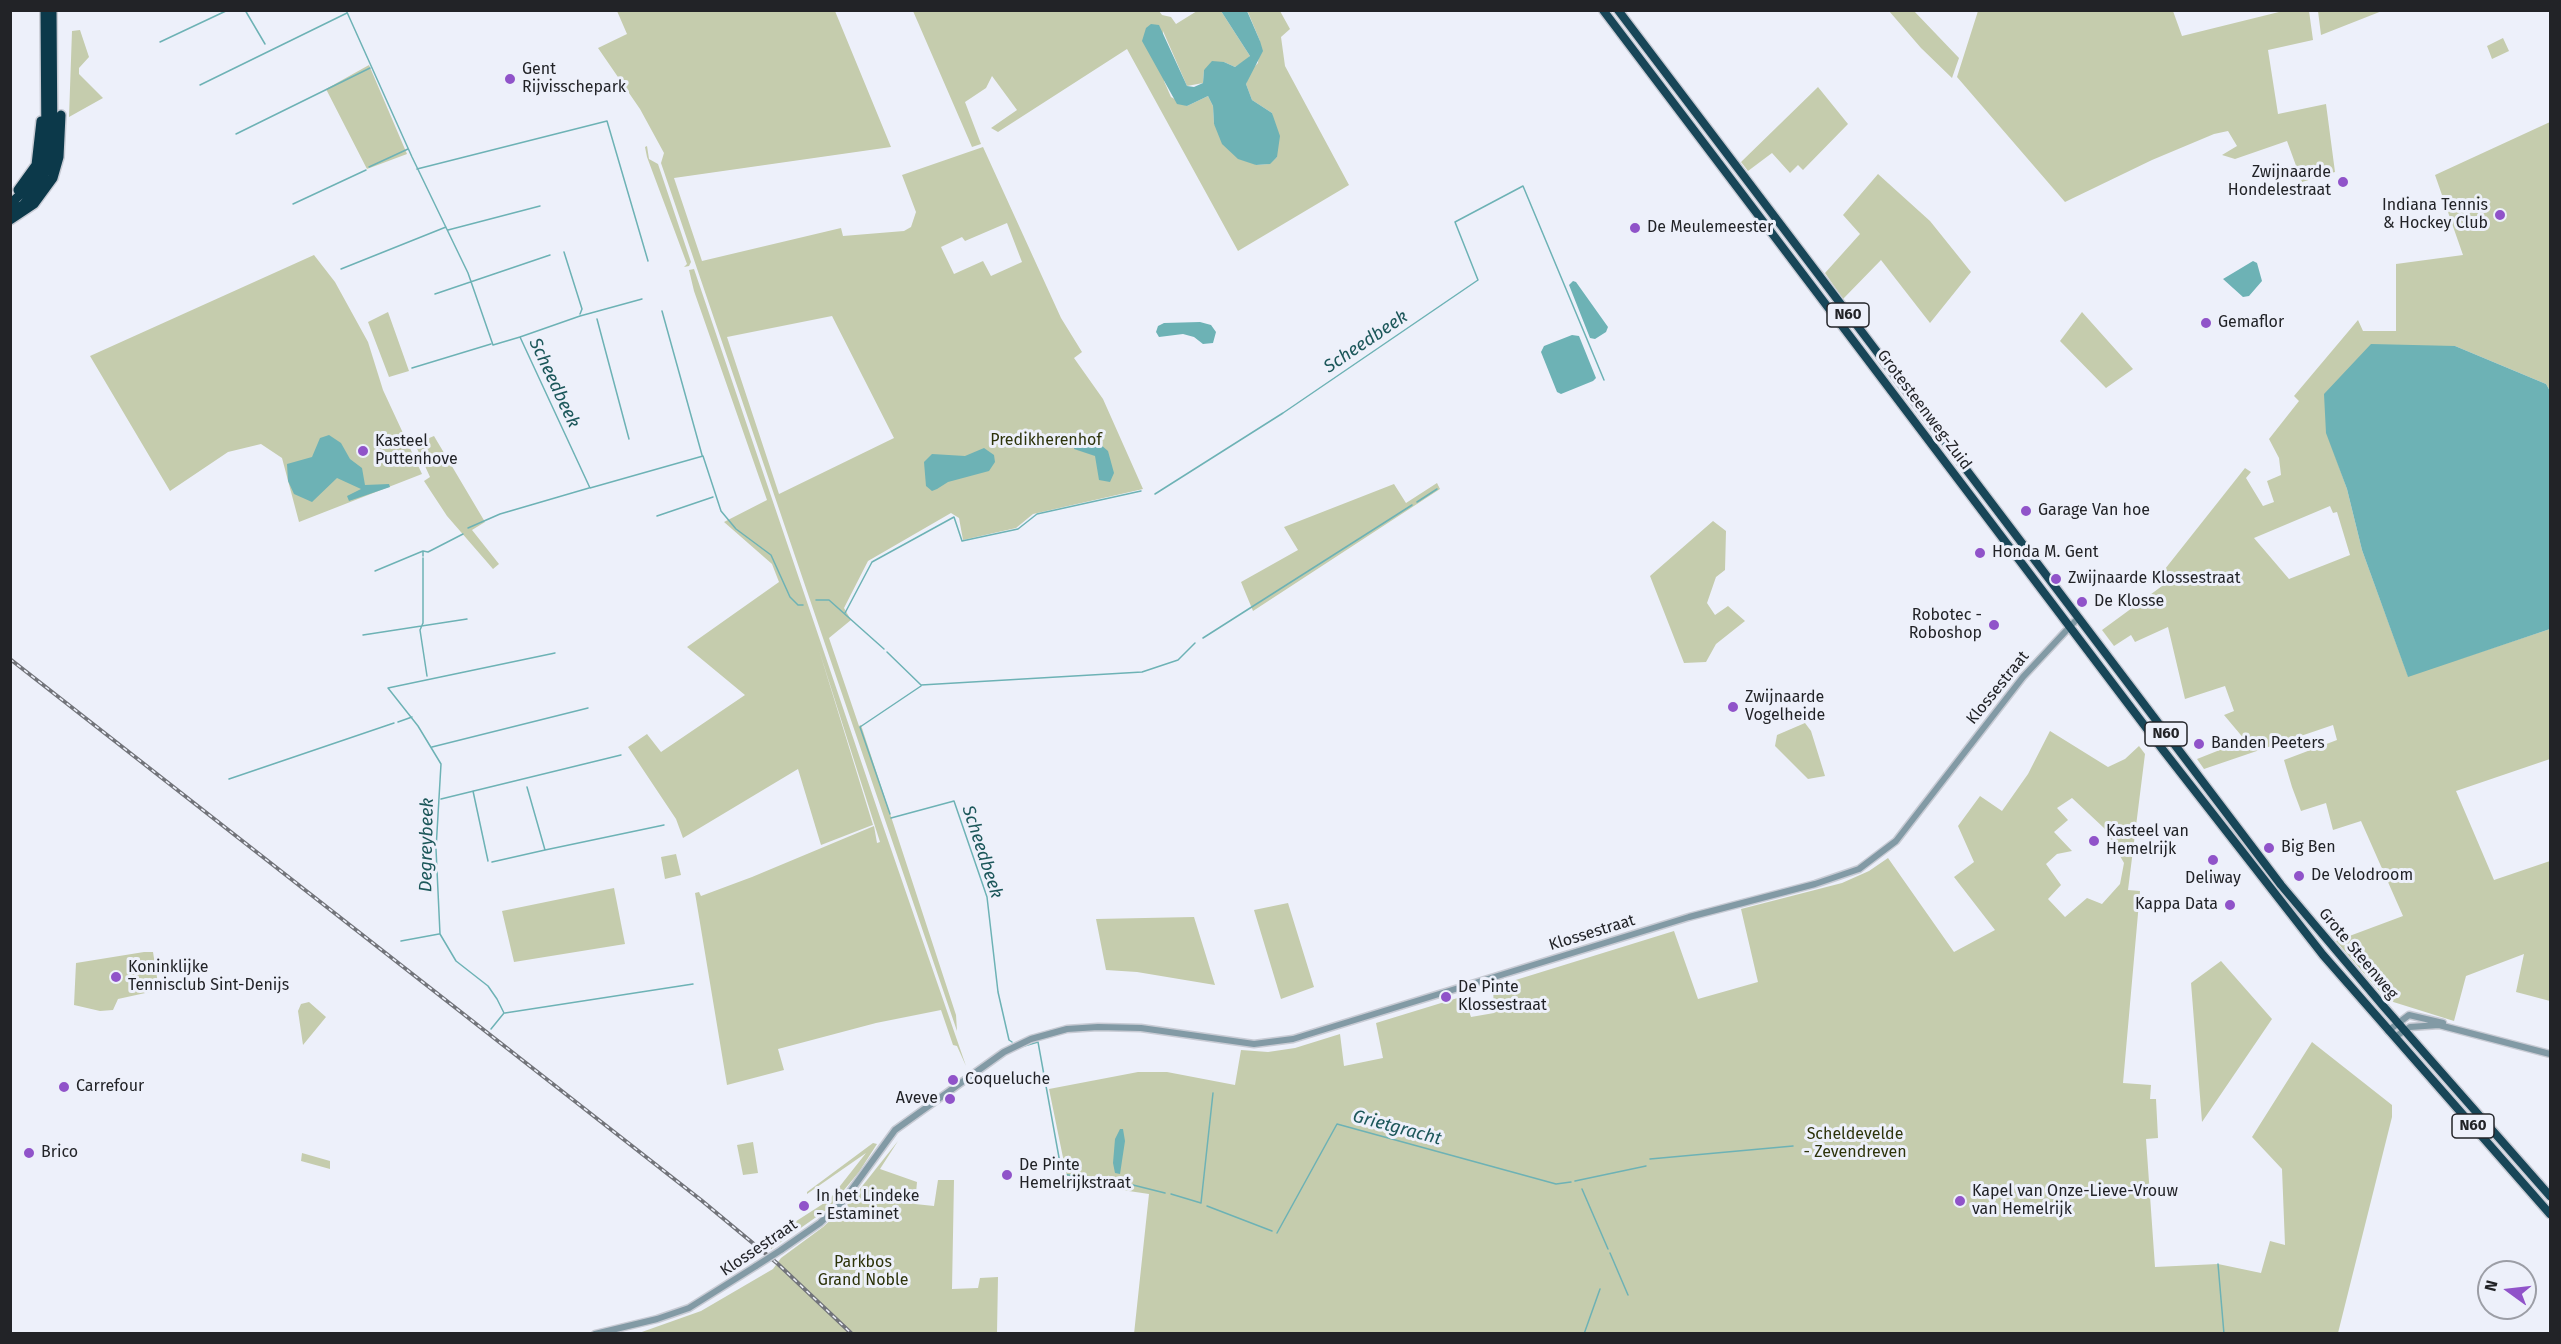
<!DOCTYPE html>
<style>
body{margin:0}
#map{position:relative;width:2561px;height:1344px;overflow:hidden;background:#edf0fa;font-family:"Fira Sans",sans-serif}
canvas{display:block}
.frame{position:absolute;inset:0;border:12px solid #222327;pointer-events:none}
.north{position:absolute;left:2477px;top:1260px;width:60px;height:60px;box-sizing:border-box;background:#edf0fa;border:2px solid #9c9ea6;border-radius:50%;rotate:285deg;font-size:16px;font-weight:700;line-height:24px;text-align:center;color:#222327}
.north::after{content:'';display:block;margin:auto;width:21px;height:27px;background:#9053c9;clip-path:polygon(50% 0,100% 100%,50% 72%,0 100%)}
</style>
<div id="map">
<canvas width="2561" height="1344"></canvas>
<div class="frame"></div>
<div class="north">N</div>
</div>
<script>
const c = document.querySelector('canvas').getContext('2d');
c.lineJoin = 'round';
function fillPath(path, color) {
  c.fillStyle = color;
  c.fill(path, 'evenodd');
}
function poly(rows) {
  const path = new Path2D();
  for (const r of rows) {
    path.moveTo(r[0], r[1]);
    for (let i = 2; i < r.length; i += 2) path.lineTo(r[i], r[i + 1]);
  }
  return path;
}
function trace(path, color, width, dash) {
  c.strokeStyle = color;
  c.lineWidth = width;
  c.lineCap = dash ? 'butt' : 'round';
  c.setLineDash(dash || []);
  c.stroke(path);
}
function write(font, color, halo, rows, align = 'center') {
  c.font = font + ' "Fira Sans",sans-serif';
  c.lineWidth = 6;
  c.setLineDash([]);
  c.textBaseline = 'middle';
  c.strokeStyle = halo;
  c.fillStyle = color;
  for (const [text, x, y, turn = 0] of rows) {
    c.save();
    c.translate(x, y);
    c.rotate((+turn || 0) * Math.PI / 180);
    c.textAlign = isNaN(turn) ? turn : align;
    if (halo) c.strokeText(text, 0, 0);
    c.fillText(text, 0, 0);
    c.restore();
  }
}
fillPath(poly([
 [1247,10,1280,11,1290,29,1281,37,1285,66,1349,185,1238,251,1127,49,998,132,991,128,1017,110,992,76,986,88,965,102,981,144,972,147,913,11,1159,11,1162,15,1171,17,1176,24,1197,11,1221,11,1250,56,1248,59,1235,67,1224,62,1204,70,1203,83,1187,86,1163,31,1164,81,1171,97,1187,106,1208,96,1213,106,1214,124,1256,165,1269,164,1277,157,1272,113,1252,100,1246,84,1250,71,1258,63,1260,41],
 [617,11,835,11,891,147,674,178,702,261,841,228,843,236,904,231,911,227,916,212,902,175,983,147,1061,318,1082,352,1074,358,1103,399,1143,489,1033,514,1016,528,963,540,959,518,951,513,868,561,844,608,851,620,829,638,859,726,861,725,956,1015,957,1031,661,163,664,153,640,109,598,48,627,34],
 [1007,223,1022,262,991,276,983,261,954,274,941,247,962,237,965,241],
 [832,316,894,438,779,494,727,337],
 [1889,11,1914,11,1959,58,1952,78,1921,48],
 [1978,11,2173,11,2182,36,2283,11,2309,11,2313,40,2268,50,2278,114,2326,104,2335,172,2302,182,2287,141,2235,159,2222,155,2237,146,2228,131,2214,134,2152,160,2065,202,1957,77],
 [2318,11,2318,10,2382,11,2321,35],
 [80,30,89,57,79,68,79,74,103,98,69,117,72,31],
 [2503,38,2509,51,2492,59,2487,46],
 [369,65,407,154,367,169,326,89],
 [1818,87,1848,124,1803,170,1798,165,1790,173,1772,153,1748,171,1741,162],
 [2550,122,2550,391,2546,384,2455,346,2327,433,2347,489,2362,550,2408,676,2550,629,2550,759,2456,791,2494,880,2550,861,2550,1001,2516,992,2524,954,2466,976,2454,1021,2387,1000,2336,941,2403,916,2361,821,2333,830,2326,803,2301,811,2292,787,2284,760,2337,740,2333,725,2204,769,2197,759,2245,740,2224,715,2234,711,2225,686,2185,699,2168,627,2135,642,2131,635,2114,646,2102,630,2173,578,2165,569,2245,468,2251,472,2246,478,2263,506,2274,502,2267,481,2281,475,2279,458,2269,439,2299,401,2294,396,2358,320,2363,331,2396,331,2396,264,2463,255,2435,175],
 [2330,506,2333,513,2337,512,2350,555,2289,579,2254,538],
 [647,146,649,159,658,164,691,262,689,266,684,267,687,264,647,157,645,147],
 [1878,174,1930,221,1971,272,1930,323,1881,260,1843,299,1825,273,1860,234,1843,215],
 [314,255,335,282,368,342,383,390,422,474,299,522,282,458,261,444,228,452,170,491,90,356],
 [694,269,881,820,966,1066,957,1046,953,1045,941,1010,876,1023,778,1049,784,1070,727,1085,695,893,699,892,701,896,752,877,874,826,877,843,880,842,819,650,873,825,870,826,821,845,798,769,683,838,676,819,628,747,647,734,661,752,745,695,687,647,779,582,772,564,724,522,767,500,694,291,689,270],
 [388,312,409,371,389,377,368,322],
 [2082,312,2133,369,2106,388,2060,341],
 [434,436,485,522,472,530,499,564,493,569,447,516,424,481,430,477,415,444],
 [1437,483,1440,489,1253,611,1241,582,1298,550,1284,527,1394,484,1406,503],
 [1713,521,1726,531,1725,570,1716,577,1707,603,1715,615,1728,606,1745,621,1716,644,1706,662,1684,663,1650,576],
 [1805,723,1811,731,1825,776,1808,779,1775,746,1777,735],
 [2050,731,2108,767,2125,759,2139,746,2145,754,2128,890,2140,891,2123,1083,2151,1085,2150,1099,2156,1099,2158,1138,2146,1139,2155,1267,2218,1264,2261,1273,2270,1241,2285,1245,2282,1169,2252,1137,2312,1042,2392,1105,2392,1117,2338,1333,1134,1334,1149,1194,1068,1182,1049,1089,1138,1072,1167,1072,1235,1085,1241,1050,1268,1052,1295,1048,1340,1034,1344,1066,1383,1058,1376,1023,1464,996,1471,1017,1494,1013,1493,987,1674,931,1698,999,1758,982,1741,909,1842,883,1869,871,1888,858,1954,952,1995,930,1954,877,1974,862,1958,826,1980,796,2002,811,2028,774],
 [2072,798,2104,828,2124,863,2120,884,2102,904,2087,898,2065,917,2048,899,2061,885,2046,864,2057,854,2072,851,2054,832,2068,820,2057,808],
 [676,854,681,875,665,879,661,857],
 [614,888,625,944,514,962,502,911],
 [1288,903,1314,987,1281,999,1254,910],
 [1194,917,1215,985,1137,972,1106,970,1096,919],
 [144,952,153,952,159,990,118,999,113,1010,100,1011,74,1005,76,963],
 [2221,961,2272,1019,2202,1122,2191,983],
 [309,1002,326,1017,303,1045,298,1011,301,1004],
 [898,1141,880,1169,917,1182,915,1204,934,1206,938,1180,954,1180,952,1289,978,1288,980,1278,998,1277,997,1333,639,1333,701,1311,773,1269,781,1258,823,1227,848,1204],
 [753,1142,758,1173,743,1175,737,1145],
 [873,1143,877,1144,859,1172,829,1208,771,1249,770,1238,829,1200,866,1153,807,1194,807,1192],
 [302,1153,330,1161,330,1169,301,1161]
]), '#c5ccad');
fillPath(poly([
 [1221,11,1247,11,1260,41,1263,51,1246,84,1252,100,1272,113,1280,136,1277,157,1270,164,1256,165,1238,159,1222,144,1214,124,1213,106,1208,96,1187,106,1177,104,1142,41,1146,28,1151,24,1159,25,1187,86,1194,87,1203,83,1204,70,1212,61,1224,62,1235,67,1250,56],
 [2253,261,2257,263,2262,281,2249,296,2243,297,2223,279],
 [1573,281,1576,282,1608,327,1606,332,1595,339,1590,338,1569,285],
 [1200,322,1211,325,1216,332,1213,343,1203,344,1194,337,1183,334,1159,337,1156,332,1158,326,1164,323],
 [1572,335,1579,336,1596,378,1593,381,1561,394,1557,392,1541,352,1544,346],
 [2371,344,2455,346,2546,384,2550,391,2550,629,2408,677,2362,550,2347,489,2326,433,2324,394],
 [329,435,341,443,350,459,362,468,365,485,389,484,390,487,349,501,347,496,361,489,337,478,312,502,294,494,288,481,287,464,312,457,320,438],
 [1085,436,1094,439,1108,451,1114,473,1110,482,1099,480,1095,456,1074,449,1075,441],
 [984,448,994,455,995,462,989,471,948,482,937,489,932,491,926,486,924,462,932,454,965,456],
 [1120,1129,1123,1129,1125,1141,1120,1174,1115,1173,1113,1163,1115,1139]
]), '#6db2b5');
trace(poly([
 [245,10,265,44],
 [346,10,412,157,468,273,493,345,520,337,590,488,703,456,721,511,736,529,771,555,790,597,798,605,803,605],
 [160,42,228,10],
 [200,85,347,13],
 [236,134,370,68],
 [369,167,408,149],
 [417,169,607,121,648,261],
 [293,204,366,170],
 [448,230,540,206],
 [564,252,582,309,580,314],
 [341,269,446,227],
 [435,294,550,255],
 [662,311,702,455],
 [597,319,629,439],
 [520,337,580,316,642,299],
 [412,368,491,344],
 [1155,494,1283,413,1478,280,1455,222,1523,186,1604,380],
 [1417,502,1437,489],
 [657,516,713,497],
 [468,528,500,514,589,488],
 [423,556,423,551,428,552,463,534],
 [423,558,423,623,420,630,427,676],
 [375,571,423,551],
 [816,600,829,600,884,649],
 [845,613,872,562,954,517,962,541,1018,529,1037,514,1141,491],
 [363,635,467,619],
 [1203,638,1412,505],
 [887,652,921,685],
 [921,685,1142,672,1178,660,1195,643],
 [398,722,412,717],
 [432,747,588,708],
 [229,779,394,723],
 [473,791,488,861],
 [441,799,621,755],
 [890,814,860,727,921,686],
 [891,818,954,801,987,897,998,992,1009,1040,1012,1042],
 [545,850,664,825],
 [492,862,545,850,527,787],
 [401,941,439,934],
 [505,1013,693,984],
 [491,1029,504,1013,497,999,488,986,456,961,440,934,436,849,441,764,418,726,388,688,555,653],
 [1021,1047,1038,1042,1062,1174,1129,1184,1165,1193],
 [1650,1159,1793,1146],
 [1575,1181,1646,1166],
 [1582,1189,1608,1249],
 [1171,1194,1201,1203,1213,1093],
 [1207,1206,1272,1231],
 [1277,1233,1337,1124,1556,1184,1571,1182],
 [1610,1253,1628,1295],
 [2218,1264,2224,1334],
 [1584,1334,1600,1289]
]), '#6db2b5', 1.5);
const tertiary = poly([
 [2388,1031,2409,1015,2443,1023],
 [2395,1037,2410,1027,2439,1025,2550,1054],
 [781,1250,820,1223,844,1200,895,1130,1004,1052,1031,1039,1067,1029,1098,1027,1141,1028,1254,1044,1293,1039,1689,917,1815,884,1859,869,1896,841,2023,677,2078,618],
 [595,1334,657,1319,689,1308,756,1266]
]);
const trunk = poly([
 [1603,10,2163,750,2323,955,2550,1214],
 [1618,10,2281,885,2384,1007,2550,1196]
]);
const motorway = poly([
 [18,190,36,165,41,121],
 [10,204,36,180,46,151,45,10],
 [10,212,23,205,41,184,53,152,52,10],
 [10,220,34,204,53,178,59,157,61,115]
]);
trace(tertiary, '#c8cbd4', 9);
trace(trunk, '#c8cbd4', 11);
trace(motorway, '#c8cbd4', 12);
trace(tertiary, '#829aa5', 6);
trace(trunk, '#184658', 8);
trace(motorway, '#0c394a', 9);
const rail = poly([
 [10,659,701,1200,778,1264,852,1334]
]);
trace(rail, '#72747a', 4);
trace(rail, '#edf0fa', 1.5, [4.5]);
const tertiaryBridge = poly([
 [756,1266,781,1250]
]);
trace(tertiaryBridge, '#c8cbd4', 9, []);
trace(tertiaryBridge, '#829aa5', 6);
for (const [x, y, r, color] of [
 [510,79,6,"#9053c9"],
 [2343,182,6,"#9053c9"],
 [2500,215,6,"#9053c9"],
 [1635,228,6,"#9053c9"],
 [2206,323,6,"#9053c9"],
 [363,451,6,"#9053c9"],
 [2026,511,6,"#9053c9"],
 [1980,553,6,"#9053c9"],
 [2056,579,6,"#9053c9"],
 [2082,602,6,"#9053c9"],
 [1994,625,6,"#9053c9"],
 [1733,707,6,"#9053c9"],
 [2199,744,6,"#9053c9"],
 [2094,841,6,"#9053c9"],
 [2269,848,6,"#9053c9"],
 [2213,860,6,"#9053c9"],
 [2299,876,6,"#9053c9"],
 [2230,905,6,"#9053c9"],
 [116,977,6,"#9053c9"],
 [1446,997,6,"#9053c9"],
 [953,1080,6,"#9053c9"],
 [64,1087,6,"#9053c9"],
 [950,1099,6,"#9053c9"],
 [29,1153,6,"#9053c9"],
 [1007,1175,6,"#9053c9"],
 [1960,1201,6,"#9053c9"],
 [804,1206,6,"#9053c9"]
]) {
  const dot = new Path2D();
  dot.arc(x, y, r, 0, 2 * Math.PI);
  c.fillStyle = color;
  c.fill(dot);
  trace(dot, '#edf0fa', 2);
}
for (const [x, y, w] of [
 [1848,315,42],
 [2166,734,42],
 [2473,1126,42]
]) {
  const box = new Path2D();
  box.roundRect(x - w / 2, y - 12, w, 24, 4.5);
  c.fillStyle = '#edf0fa';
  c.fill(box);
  trace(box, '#222327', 1.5);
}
write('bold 15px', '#222327', null, [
 ["N60",1848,315],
 ["N60",2166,734],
 ["N60",2473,1126]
]);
write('16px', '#222327', '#edf0fa', [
 ["Gent",522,70],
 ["Rijvisschepark",522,88],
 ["Zwijnaarde",2331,173,"right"],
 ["Hondelestraat",2331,191,"right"],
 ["Indiana Tennis",2488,206,"right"],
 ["& Hockey Club",2488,224,"right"],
 ["De Meulemeester",1647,228],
 ["Gemaflor",2218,323],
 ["Kasteel",375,442],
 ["Puttenhove",375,460],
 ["Garage Van hoe",2038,511],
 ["Honda M. Gent",1992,553],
 ["Zwijnaarde Klossestraat",2068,579],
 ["De Klosse",2094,602],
 ["Robotec -",1982,616,"right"],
 ["Roboshop",1982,634,"right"],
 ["Zwijnaarde",1745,698],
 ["Vogelheide",1745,716],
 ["Banden Peeters",2211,744],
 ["Kasteel van",2106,832],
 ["Hemelrijk",2106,850],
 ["Big Ben",2281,848],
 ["De Velodroom",2311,876],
 ["Deliway",2213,879,"center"],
 ["Kappa Data",2218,905,"right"],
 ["Koninklijke",128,968],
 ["Tennisclub Sint-Denijs",128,986],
 ["De Pinte",1458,988],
 ["Klossestraat",1458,1006],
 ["Coqueluche",965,1080],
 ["Carrefour",76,1087],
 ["Aveve",938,1099,"right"],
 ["Brico",41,1153],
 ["De Pinte",1019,1166],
 ["Hemelrijkstraat",1019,1184],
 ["Kapel van Onze-Lieve-Vrouw",1972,1192],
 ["van Hemelrijk",1972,1210],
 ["In het Lindeke",816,1197],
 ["- Estaminet",816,1215]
], 'left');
write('16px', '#222327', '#edf0fa', [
 ["Grotesteenweg-Zuid",1924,410,53],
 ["Klossestraat",1998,688,-51],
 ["Klossestraat",1592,933,-17],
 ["Grote Steenweg",2358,954,50],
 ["Klossestraat",759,1248,-34]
]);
write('16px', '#2d330a', '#edf0fa', [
 ["Predikherenhof",1046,441],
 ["Scheldevelde",1855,1135],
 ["- Zevendreven",1855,1153],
 ["Parkbos",863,1263],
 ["Grand Noble",863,1281]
]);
write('italic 18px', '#1c575a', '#edf0fa', [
 ["Scheedbeek",1366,342,-34],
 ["Scheedbeek",554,383,65],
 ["Degreybeek",427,845,-89],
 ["Scheedbeek",982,852,72],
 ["Grietgracht",1397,1128,15]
]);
</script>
